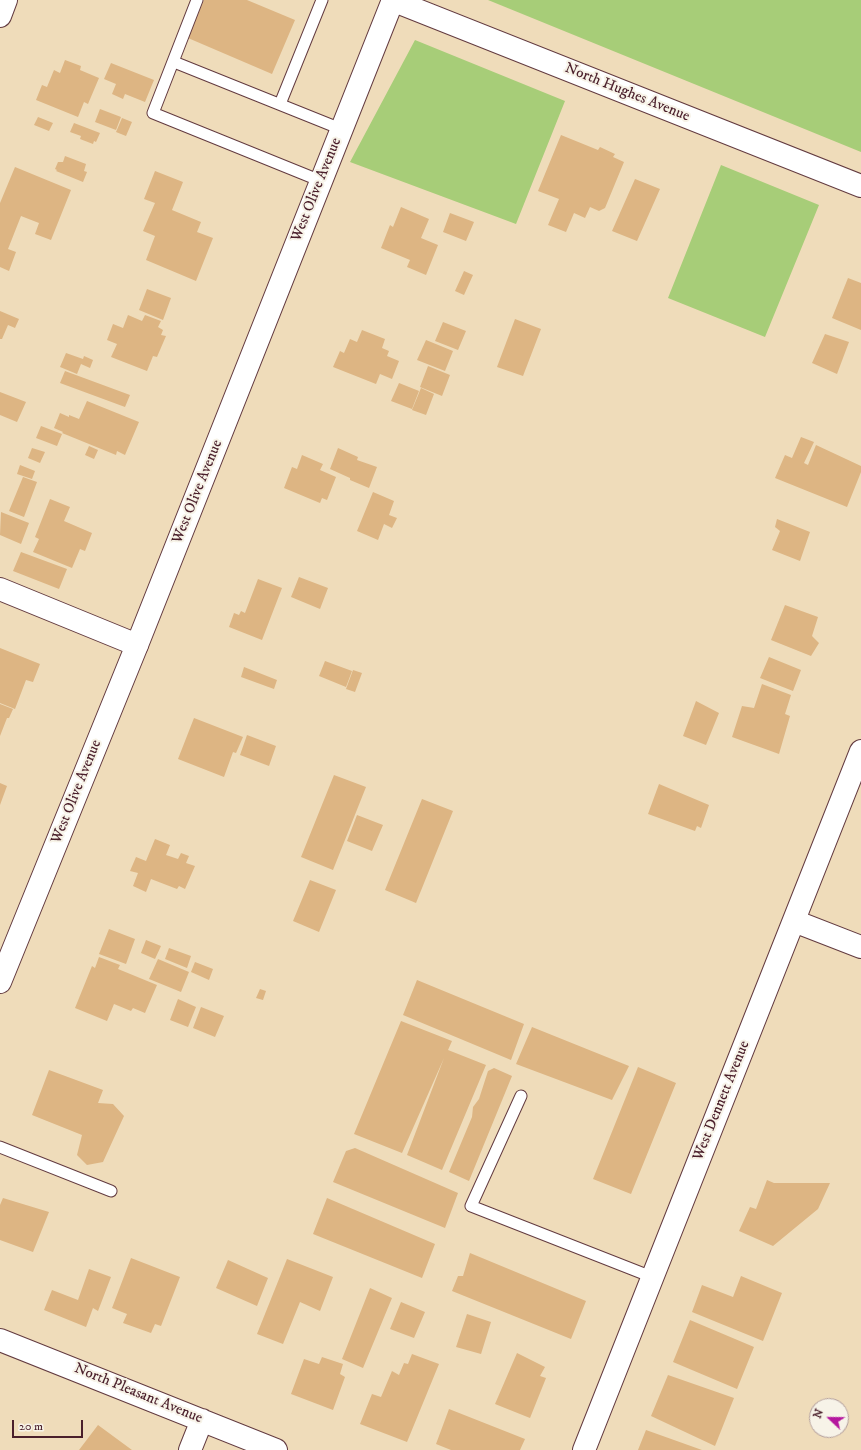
<!DOCTYPE html>
<style>
body{margin:0}
#map{position:relative;width:861px;height:1450px;overflow:hidden;background:#efdcba;font-family:"IM FELL DW Pica",serif}
canvas{display:block}
.north{position:absolute;left:809px;top:1398px;width:40px;height:40px;box-sizing:border-box;background:#f7f3e8;border:1px solid #b29e9c;border-radius:50%;rotate:292deg;font-size:11px;font-weight:700;line-height:16px;text-align:center;color:#4a1f2b}
.north::after{content:'';display:block;margin:auto;width:14px;height:18px;background:#b5179e;clip-path:polygon(50% 0,100% 100%,50% 72%,0 100%)}
.scale{position:absolute;left:12px;top:1420px;width:71px;height:18px;box-sizing:border-box;border:2px solid #4a1f2b;border-top:0;padding-left:5px;font-size:12px;line-height:14px;white-space:nowrap;color:#4a1f2b;-webkit-text-stroke:3px #f7f3e8;paint-order:stroke}
</style>
<div id="map">
<canvas width="861" height="1450"></canvas>
<div class="north">N</div>
<div class="scale">20 m</div>
</div>
<script>
const c = document.querySelector('canvas').getContext('2d');
c.lineJoin = 'round';
function fillPath(path, color) {
  c.fillStyle = color;
  c.fill(path, 'evenodd');
}
function poly(rows) {
  const path = new Path2D();
  for (const r of rows) {
    path.moveTo(r[0], r[1]);
    for (let i = 2; i < r.length; i += 2) path.lineTo(r[i], r[i + 1]);
  }
  return path;
}
function trace(path, color, width, dash) {
  c.strokeStyle = color;
  c.lineWidth = width;
  c.lineCap = dash ? 'butt' : 'round';
  c.setLineDash(dash || []);
  c.stroke(path);
}
function write(font, color, halo, rows, align = 'center') {
  c.font = font + ' "IM FELL DW Pica",serif';
  c.lineWidth = 4;
  c.setLineDash([]);
  c.textBaseline = 'middle';
  c.strokeStyle = halo;
  c.fillStyle = color;
  for (const [text, x, y, turn = 0] of rows) {
    c.save();
    c.translate(x, y);
    c.rotate((+turn || 0) * Math.PI / 180);
    c.textAlign = isNaN(turn) ? turn : align;
    if (halo) c.strokeText(text, 0, 0);
    c.fillText(text, 0, 0);
    c.restore();
  }
}
fillPath(poly([
 [488,0,861,0,861,152],
 [415,40,565,101,516,224,350,162],
 [721,165,819,205,765,337,668,298]
]), '#a7cd78');
fillPath(poly([
 [204,0,247,0,295,20,272,74,188,38],
 [65,60,81,66,80,70,99,78,88,104,84,102,78,117,36,100,42,85,47,87,54,70,60,73],
 [111,63,154,80,145,102,125,94,123,99,112,94,116,84,104,79],
 [100,109,121,117,116,130,95,122],
 [38,117,53,123,49,131,34,125],
 [122,118,132,122,126,136,116,132],
 [74,123,100,133,96,142,94,141,93,144,80,139,81,136,70,132],
 [561,135,598,150,600,147,615,154,613,157,624,162,605,208,599,211,590,207,585,218,574,213,566,232,548,225,559,199,538,191],
 [65,156,86,164,84,171,87,172,83,182,56,171,57,170,55,169,58,162,63,162],
 [15,167,71,190,51,240,35,234,39,223,21,216,8,249,16,252,9,271,0,267,0,203],
 [155,171,183,182,172,210,201,222,197,232,213,238,196,281,146,260,155,236,143,231,155,203,144,199],
 [635,179,660,189,637,241,612,231],
 [401,207,429,219,421,238,438,245,426,275,407,267,410,260,381,248,390,225,393,227],
 [450,213,474,222,466,241,443,232],
 [464,271,473,275,464,295,455,291],
 [848,278,861,283,861,330,832,318],
 [147,289,171,298,163,320,139,310],
 [0,311,19,319,15,328,8,325,2,339,0,339],
 [128,315,142,321,145,315,161,321,158,327,163,330,161,335,166,336,157,357,153,356,147,371,111,357,117,344,107,340,113,324,123,328],
 [515,319,541,329,523,376,497,367],
 [443,322,466,331,458,350,435,341],
 [362,330,385,339,382,348,389,351,387,356,399,361,392,379,380,374,376,384,333,367,340,351,344,353,350,339,357,342],
 [825,334,849,342,837,374,812,363],
 [426,340,453,351,445,371,417,360],
 [66,353,83,359,84,356,93,360,90,368,81,364,77,374,60,367],
 [428,366,450,375,442,396,420,387],
 [65,371,130,395,125,407,60,383],
 [399,383,419,391,412,409,391,401],
 [421,388,434,394,426,415,412,410],
 [0,392,26,402,17,422,0,415],
 [87,401,139,422,125,455,117,451,116,455,62,433,63,432,54,428,60,413,69,417,69,415,79,419],
 [41,426,62,434,57,446,36,438],
 [801,437,814,442,804,463,808,465,816,445,861,466,861,472,847,507,775,478,785,455,792,458],
 [89,446,98,450,94,459,85,455],
 [32,448,45,452,40,463,28,458],
 [338,448,358,457,357,460,377,467,369,488,350,480,350,478,330,469],
 [302,455,323,464,320,470,336,477,327,500,322,498,320,503,284,488,292,467,297,469],
 [20,465,35,471,32,479,17,474],
 [23,477,37,482,24,517,9,511],
 [373,492,394,501,389,515,397,518,392,528,384,524,378,540,357,531],
 [50,499,70,507,64,521,92,533,85,551,80,549,72,568,33,552,39,539,35,537],
 [1,512,29,523,21,544,0,535],
 [777,519,810,532,800,561,772,550,780,531,775,527],
 [21,552,67,569,59,589,13,571],
 [299,577,328,588,320,609,291,597],
 [258,579,282,588,262,640,229,627,234,613,239,615,241,611,245,613],
 [785,605,818,617,812,636,819,643,811,656,771,640],
 [0,648,40,664,33,682,26,680,15,709,0,703],
 [769,657,801,670,793,691,760,678],
 [325,661,352,671,346,687,319,676],
 [244,667,277,680,274,689,241,677],
 [353,670,362,673,355,692,346,689],
 [762,684,791,695,785,714,790,716,779,754,732,737,742,706,754,708],
 [696,701,719,713,706,745,683,736],
 [0,704,13,709,9,718,7,718,0,736],
 [194,718,243,737,236,753,233,752,224,777,178,759],
 [247,735,276,746,269,766,240,755],
 [334,775,366,787,333,870,301,857],
 [0,783,7,786,0,805],
 [659,784,709,805,701,828,697,826,695,831,648,814],
 [422,799,453,811,416,903,385,890],
 [357,815,383,825,372,851,347,841],
 [155,839,170,845,166,855,178,859,181,853,189,856,186,863,195,866,185,889,179,886,177,889,151,879,146,892,133,886,138,873,130,871,136,857,146,861],
 [310,880,336,890,319,932,293,921],
 [109,929,135,939,126,964,99,954],
 [146,940,161,946,155,959,141,953],
 [169,948,191,956,187,968,165,959],
 [99,957,120,965,118,969,157,985,145,1013,133,1008,131,1011,114,1004,107,1021,75,1008,92,966,95,968],
 [158,959,189,972,181,992,149,979],
 [195,962,213,969,209,980,191,972],
 [417,980,524,1024,511,1060,403,1015],
 [260,989,266,991,263,1000,256,998],
 [178,999,196,1007,188,1027,170,1020],
 [201,1007,224,1016,215,1037,193,1028],
 [401,1021,452,1041,448,1050,486,1065,442,1170,407,1155,444,1058,402,1153,354,1134],
 [532,1027,629,1066,612,1100,516,1064],
 [638,1067,676,1083,631,1194,593,1179],
 [494,1068,512,1076,469,1181,449,1172,472,1117,473,1107,479,1099,488,1071],
 [49,1070,103,1090,98,1103,113,1104,124,1116,103,1162,87,1165,77,1155,82,1135,32,1115],
 [355,1148,458,1193,445,1228,333,1182,346,1151],
 [767,1180,774,1183,830,1183,818,1209,773,1246,739,1231,750,1207,756,1209],
 [3,1198,49,1212,33,1252,0,1240,0,1205],
 [327,1198,435,1244,422,1278,313,1234],
 [470,1253,586,1301,571,1339,452,1291,458,1276,463,1276],
 [131,1258,180,1277,161,1326,155,1324,151,1333,123,1323,127,1314,112,1308],
 [287,1259,333,1277,320,1311,300,1302,283,1344,257,1334],
 [228,1260,268,1278,257,1306,216,1288],
 [89,1269,111,1277,98,1311,93,1308,86,1327,44,1310,52,1290,78,1300],
 [741,1276,782,1293,763,1341,692,1312,702,1285,733,1297],
 [370,1288,392,1298,363,1368,342,1359],
 [401,1302,425,1312,414,1338,390,1329],
 [467,1314,491,1322,481,1354,456,1347],
 [690,1320,754,1347,737,1389,673,1362],
 [517,1353,545,1367,540,1376,546,1378,530,1418,495,1404],
 [412,1354,439,1364,407,1442,360,1424,372,1394,381,1397,392,1371,399,1375,404,1363,408,1364],
 [322,1357,343,1364,340,1374,345,1377,333,1410,291,1394,304,1359,319,1364],
 [668,1375,734,1398,715,1446,651,1416],
 [449,1409,525,1439,520,1450,451,1450,436,1444],
 [98,1425,132,1450,79,1450],
 [646,1430,702,1450,638,1450]
]), '#ddb583');
const service = poly([
 [197,0,153,113,321,181],
 [174,62,341,129],
 [280,104,322,0],
 [521,1096,471,1206,652,1277],
 [0,1147,111,1191]
]);
const minor = poly([
 [0,16,6,0],
 [0,589,137,645],
 [794,921,861,947],
 [0,1340,276,1450],
 [190,1450,202,1420],
 [584,1450,861,751]
]);
const tertiary = poly([
 [392,0,861,186]
]);
const secondary = poly([
 [0,982,137,645,393,0]
]);
trace(service, '#633b40', 13);
trace(minor, '#633b40', 24);
trace(tertiary, '#633b40', 24);
trace(secondary, '#633b40', 24);
trace(service, '#fff', 11);
trace(minor, '#fff', 22);
trace(tertiary, '#fff', 22);
trace(secondary, '#fff', 22);
write('15px', '#4a1f2b', '#f7f3e8', [
 ["North Hughes Avenue",627,93,22],
 ["West Olive Avenue",317,190,-68],
 ["West Olive Avenue",198,492,-68],
 ["West Olive Avenue",77,792,-68],
 ["West Dennett Avenue",722,1101,-68],
 ["North Pleasant Avenue",138,1394,22]
]);
</script>
